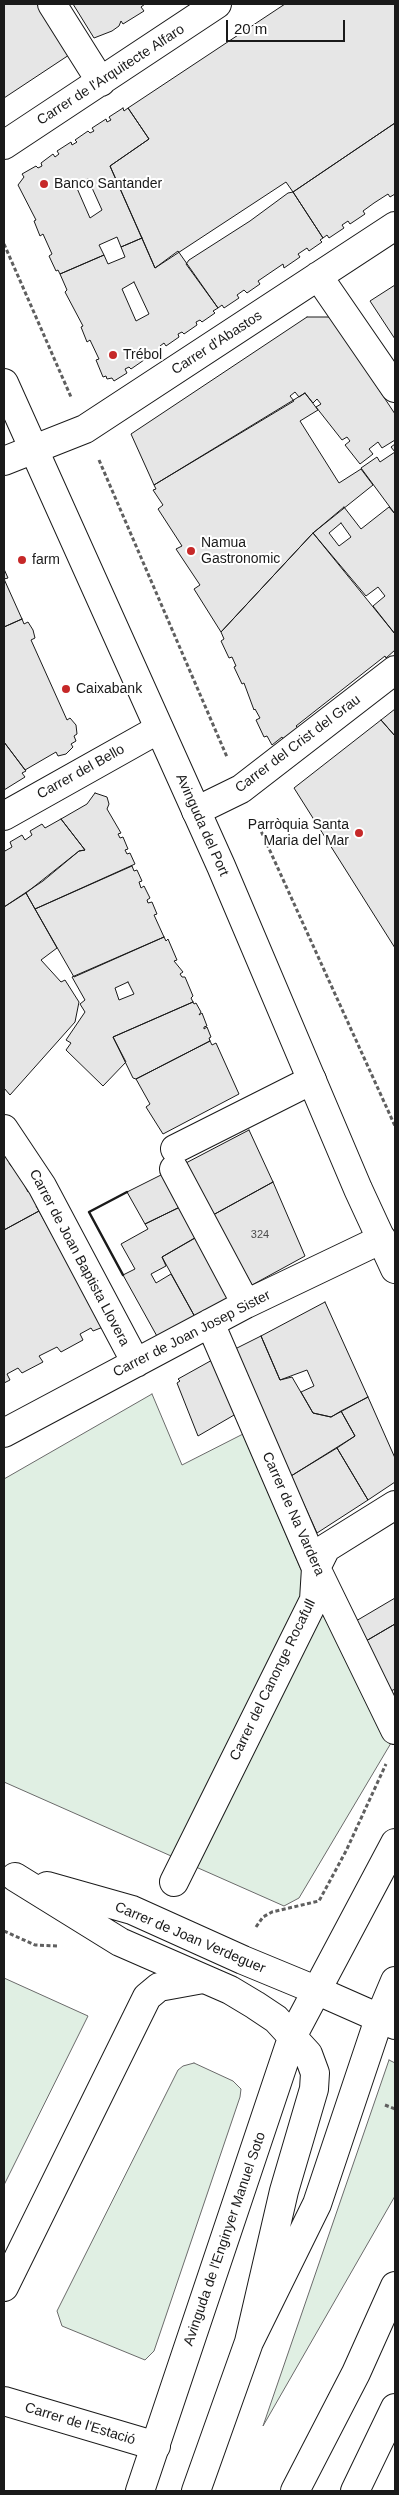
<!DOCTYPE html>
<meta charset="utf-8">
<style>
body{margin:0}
#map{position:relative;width:399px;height:2495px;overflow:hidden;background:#fff;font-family:Helvetica,sans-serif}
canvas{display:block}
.frame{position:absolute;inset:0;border:5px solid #1a1a1a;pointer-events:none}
.scale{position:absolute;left:226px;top:20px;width:119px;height:22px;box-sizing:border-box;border:2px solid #1a1a1a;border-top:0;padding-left:6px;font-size:15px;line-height:18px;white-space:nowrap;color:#1a1a1a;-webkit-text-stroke:4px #fff;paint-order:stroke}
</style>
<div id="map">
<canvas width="399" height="2495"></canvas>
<div class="frame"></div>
<div class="scale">20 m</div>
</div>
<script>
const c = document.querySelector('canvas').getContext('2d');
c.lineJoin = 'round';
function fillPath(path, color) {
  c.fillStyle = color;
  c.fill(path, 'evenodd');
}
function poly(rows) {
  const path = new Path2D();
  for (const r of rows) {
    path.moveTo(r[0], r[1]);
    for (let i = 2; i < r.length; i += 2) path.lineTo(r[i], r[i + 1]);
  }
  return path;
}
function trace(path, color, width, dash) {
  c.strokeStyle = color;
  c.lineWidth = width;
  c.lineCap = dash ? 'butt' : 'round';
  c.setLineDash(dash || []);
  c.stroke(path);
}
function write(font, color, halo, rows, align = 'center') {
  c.font = font + ' Helvetica,sans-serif';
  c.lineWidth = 4;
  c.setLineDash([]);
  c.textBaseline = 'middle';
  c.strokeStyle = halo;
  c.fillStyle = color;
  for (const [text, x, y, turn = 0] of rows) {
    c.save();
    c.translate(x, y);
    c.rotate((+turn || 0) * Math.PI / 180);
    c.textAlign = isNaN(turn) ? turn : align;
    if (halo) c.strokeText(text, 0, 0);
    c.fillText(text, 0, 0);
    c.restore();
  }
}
const green = poly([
 [152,1394,182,1465,243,1434,314,1600,394,1738,299,1898,284,1906,4,1782,4,1479,152,1394],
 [4,1978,88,2016,4,2185,4,1978],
 [389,2060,395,2063,395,2196,263,2426,389,2060],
 [194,2063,233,2081,241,2089,240,2097,154,2351,145,2360,62,2326,57,2311,178,2070,183,2066,194,2063]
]);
fillPath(green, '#e0efe3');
trace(green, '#6a6a6a', 1);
const building = poly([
 [4,4,37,4,69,55,4,98,4,4],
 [73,4,145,4,141,7,144,11,123,24,121,21,119,26,112,31,94,38,73,4],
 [285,4,395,4,395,123,293,192,286,182,155,268,110,166,149,139,128,108,285,4],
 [123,108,124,111,128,108,149,139,110,166,142,238,121,247,117,237,99,245,104,255,60,274,58,270,56,271,49,256,52,254,43,234,40,236,34,221,36,220,18,185,24,177,22,174,36,166,38,168,42,166,41,163,53,154,55,157,59,154,57,151,71,142,72,145,77,142,75,140,88,131,90,133,94,131,92,128,106,119,107,122,111,120,109,117,123,108],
 [88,179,102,210,90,218,76,186,88,179],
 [395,123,395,194,390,197,388,194,374,203,363,211,365,214,350,224,348,221,342,225,344,228,329,238,327,235,323,238,293,192,395,123],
 [293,192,323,238,320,240,322,242,309,251,307,248,298,254,300,257,284,268,283,264,258,281,260,284,247,293,244,290,237,295,239,298,224,308,222,305,218,308,186,264,189,260,250,221,288,193,293,192],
 [142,238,155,268,178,251,218,308,213,311,215,313,202,322,200,320,196,322,197,325,184,334,182,332,178,334,179,337,166,346,164,343,160,346,162,348,148,358,147,355,143,358,144,360,131,369,129,367,125,369,127,373,114,381,112,378,107,379,106,376,103,377,96,360,99,359,90,340,87,342,81,327,83,326,65,292,67,290,60,274,104,255,108,264,125,257,121,247,142,238],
 [134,282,149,314,136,321,122,289,134,282],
 [395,285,395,339,370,301,395,285],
 [307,317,331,317,395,414,395,440,382,448,378,442,369,449,373,454,360,464,345,445,350,441,347,437,342,440,316,407,321,404,317,399,313,403,305,393,299,397,295,392,290,396,294,401,154,485,131,434,307,317],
 [305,393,318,410,300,421,339,483,361,469,373,485,313,533,221,632,194,589,200,585,176,549,182,546,158,509,163,505,153,490,156,489,154,485,305,393],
 [395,444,395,514,361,468,377,457,380,462,395,452,391,447,395,444],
 [344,507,361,529,389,507,395,514,395,634,373,606,385,596,378,587,366,596,313,533,344,507],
 [341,523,351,537,339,546,329,533,341,523],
 [313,533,395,634,395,650,386,658,385,656,296,726,298,728,283,739,282,737,272,745,267,736,264,737,256,720,260,718,255,709,254,710,244,683,242,684,234,667,236,666,232,657,229,658,221,641,224,639,221,632,313,533],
 [4,569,8,578,4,579,22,619,4,627,4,569],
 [22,619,24,624,28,622,33,630,35,638,31,640,67,720,70,718,76,725,77,734,74,736,76,741,71,744,73,747,66,754,58,756,56,752,25,770,4,742,4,627,22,619],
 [395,709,395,736,381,720,395,709],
 [381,720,395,736,395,948,294,788,381,720],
 [4,742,26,771,22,773,25,777,4,790,4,742],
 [95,793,107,797,109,804,107,809,121,833,118,834,120,838,123,837,128,849,125,850,127,854,130,853,135,864,35,909,26,893,79,851,85,850,61,819,87,804,95,793],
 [61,819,85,850,79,851,43,881,4,907,4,849,5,851,12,847,10,842,22,835,25,840,32,835,30,831,42,824,45,828,61,819],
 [132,866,134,871,137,870,142,881,139,882,141,888,144,886,150,898,147,900,148,903,152,902,157,914,154,915,164,937,74,977,35,909,132,866],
 [26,893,57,948,41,960,61,982,65,980,79,1002,75,1022,10,1095,4,1088,4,907,26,893],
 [164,937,166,941,168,939,177,960,174,961,183,972,180,974,182,977,185,977,193,996,191,998,193,1002,113,1037,126,1062,103,1086,66,1050,71,1043,66,1040,85,1012,80,1004,85,1000,72,977,164,937],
 [128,982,134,994,119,1000,115,988,128,982],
 [193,1002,194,1004,196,1003,201,1012,199,1015,202,1013,207,1026,204,1027,204,1029,207,1027,211,1037,209,1038,210,1041,136,1079,133,1078,113,1037,193,1002],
 [210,1041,212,1045,216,1043,239,1094,163,1134,146,1107,150,1104,136,1079,210,1041],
 [249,1130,273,1182,213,1215,184,1164,249,1130],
 [4,1150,12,1160,9,1163,12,1167,15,1165,26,1182,24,1184,28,1192,31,1190,39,1204,36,1206,39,1211,4,1230,4,1150],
 [163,1174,182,1206,145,1224,127,1192,163,1174],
 [273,1182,305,1256,252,1285,213,1215,273,1182],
 [182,1206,198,1236,162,1257,166,1266,151,1274,156,1283,171,1274,195,1317,158,1338,123,1275,135,1269,121,1244,148,1229,145,1224,182,1206],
 [39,1211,103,1327,93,1331,91,1328,80,1334,83,1340,61,1352,57,1347,39,1356,43,1362,22,1373,18,1368,7,1374,10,1380,4,1383,4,1230,39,1211],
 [197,1237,231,1298,195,1317,162,1257,197,1237],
 [325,1302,368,1397,331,1417,313,1413,301,1392,314,1386,307,1370,280,1380,261,1336,325,1302],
 [261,1336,280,1380,292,1377,313,1413,331,1417,341,1411,355,1436,291,1476,233,1350,261,1336],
 [214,1359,241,1411,198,1436,177,1383,180,1381,178,1379,214,1359],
 [368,1397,395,1458,395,1482,368,1500,337,1448,355,1436,341,1411,368,1397],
 [337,1448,368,1500,317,1533,291,1476,337,1448],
 [395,1598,395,1624,366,1641,356,1621,395,1598],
 [395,1624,395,1689,389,1692,366,1641,395,1624]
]);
fillPath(building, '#e6e6e6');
trace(building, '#1a1a1a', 1);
const minor = poly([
 [52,4,101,82],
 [4,145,217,4],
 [318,276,395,388],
 [4,461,85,429,395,226],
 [196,811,241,789,395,670],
 [4,816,159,729],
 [4,1129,42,1186,136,1363],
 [175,1149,312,1080],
 [174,1169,246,1304],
 [210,1323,316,1568,395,1730],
 [4,1433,246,1304,382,1239],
 [174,1882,314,1600,316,1568,326,1548,395,1505],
 [318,1991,395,2025],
 [4,2287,147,1997,159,1987,203,1979],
 [4,2401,156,2446],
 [295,2491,356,2373,395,2286],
 [355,2491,395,2408]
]);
const major = poly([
 [4,383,221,866,358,1189,395,1269],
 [15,1877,120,1942,230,1990,255,2005,276,2019,308,2054,315,2073,314,2089,284,2191,249,2342],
 [47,1886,132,1910,243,1960,318,1991],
 [140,2491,293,2035,395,1843],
 [196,2491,249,2342,317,2204,379,2019,395,1981]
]);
trace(minor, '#1a1a1a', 30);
trace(major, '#1a1a1a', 30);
trace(poly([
 [4,244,71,397],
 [99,460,227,757],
 [256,820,395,1126],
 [256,1927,263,1917,272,1912,319,1901,346,1851,386,1764],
 [4,1931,35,1945,58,1946],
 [385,2105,395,2109]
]), '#5f5f5f', 3, [4, 2.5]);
trace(minor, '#fff', 28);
trace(major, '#fff', 28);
trace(poly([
 [123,1275,89,1212,127,1192]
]), '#1a1a1a', 2.5);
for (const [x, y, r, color] of [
 [44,184,5,"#c62828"],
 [113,355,5,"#c62828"],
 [191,551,5,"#c62828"],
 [22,560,5,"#c62828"],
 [66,689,5,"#c62828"],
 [359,833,5,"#c62828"]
]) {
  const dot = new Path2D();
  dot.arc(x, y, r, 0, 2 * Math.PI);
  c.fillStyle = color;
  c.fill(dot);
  trace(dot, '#fff', 2);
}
write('11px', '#4d4d4d', null, [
 ["324",260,1235]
]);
write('14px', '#1a1a1a', '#fff', [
 ["Carrer de l'Arquitecte Alfaro",111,75,-33],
 ["Carrer d'Abastos",217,343,-33],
 ["Carrer del Crist del Grau",298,744,-37],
 ["Carrer del Bello",81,772,-29],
 ["Avinguda del Port",202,825,66],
 ["Carrer de Joan Baptista Llovera",79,1258,62],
 ["Carrer de Joan Josep Sister",192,1334,-27],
 ["Carrer de Na Vardera",293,1514,66],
 ["Carrer del Canonge Rocafull",273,1680,-64],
 ["Carrer de Joan Verdeguer",190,1938,23],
 ["Avinguda de l'Enginyer Manuel Soto",225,2239,-71],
 ["Carrer de l'Estació",80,2424,17]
]);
write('14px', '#1a1a1a', '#fff', [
 ["Banco Santander",54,184],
 ["Trébol",123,355],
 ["Namua",201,543],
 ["Gastronomic",201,559],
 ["farm",32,560],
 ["Caixabank",76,689],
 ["Parròquia Santa",349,825,"right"],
 ["Maria del Mar",349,841,"right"]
], 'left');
</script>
